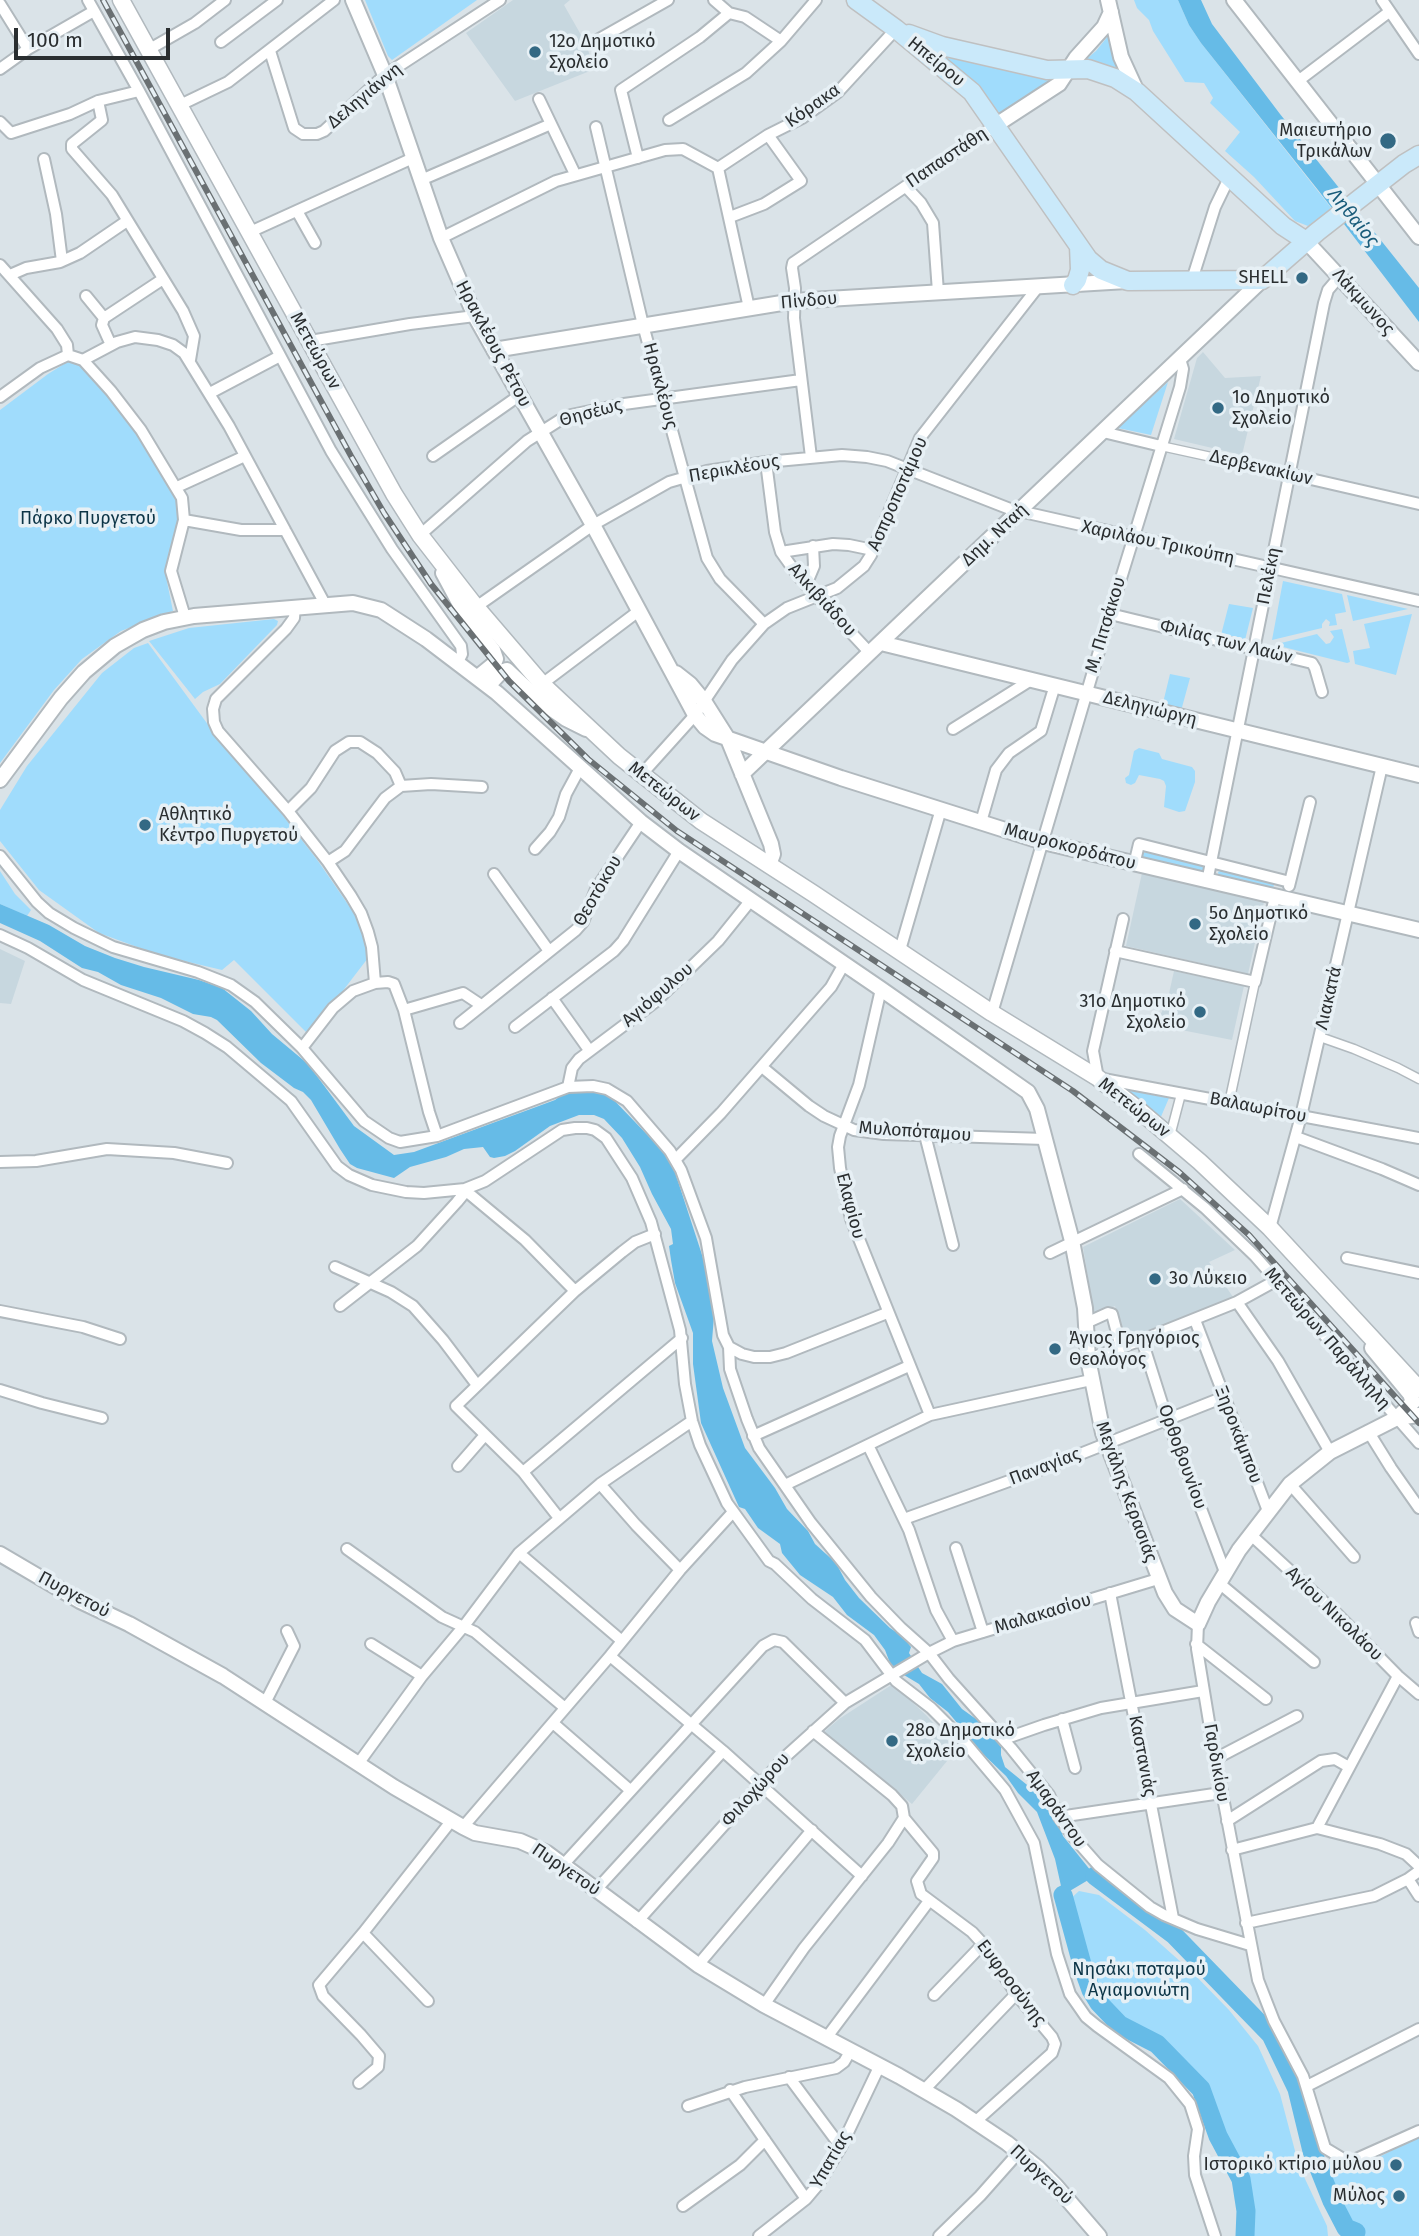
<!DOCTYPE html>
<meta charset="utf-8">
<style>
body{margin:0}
#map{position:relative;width:1419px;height:2236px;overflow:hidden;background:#dae3e8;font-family:"Fira Sans",sans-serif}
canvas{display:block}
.scale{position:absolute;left:14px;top:28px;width:156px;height:32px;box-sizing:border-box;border:4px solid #2a2e30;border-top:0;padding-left:9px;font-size:21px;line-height:24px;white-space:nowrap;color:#2a2e30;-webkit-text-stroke:5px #e7f0f5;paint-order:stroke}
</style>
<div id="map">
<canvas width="1419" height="2236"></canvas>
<div class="scale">100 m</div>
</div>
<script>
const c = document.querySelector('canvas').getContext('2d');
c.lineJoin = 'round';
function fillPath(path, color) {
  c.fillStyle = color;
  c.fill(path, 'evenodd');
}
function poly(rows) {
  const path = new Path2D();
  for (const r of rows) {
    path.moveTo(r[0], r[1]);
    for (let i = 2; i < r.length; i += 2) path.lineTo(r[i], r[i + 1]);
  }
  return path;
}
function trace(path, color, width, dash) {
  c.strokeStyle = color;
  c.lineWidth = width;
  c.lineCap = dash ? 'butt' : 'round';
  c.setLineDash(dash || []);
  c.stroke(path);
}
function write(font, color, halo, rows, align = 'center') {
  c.font = font + ' "Fira Sans",sans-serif';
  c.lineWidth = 7;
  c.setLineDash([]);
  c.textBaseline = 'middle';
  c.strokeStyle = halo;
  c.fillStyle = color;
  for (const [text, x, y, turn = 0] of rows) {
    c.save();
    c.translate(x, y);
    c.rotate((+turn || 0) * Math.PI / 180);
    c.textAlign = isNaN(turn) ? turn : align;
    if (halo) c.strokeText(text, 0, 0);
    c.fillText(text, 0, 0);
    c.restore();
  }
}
fillPath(poly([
 [513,0,570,0,564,5,585,42,595,69,515,101,466,33],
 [1203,352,1225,378,1261,376,1242,455,1174,439,1197,358],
 [1142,873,1264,902,1248,974,1126,946],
 [0,949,25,961,11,1004,0,1003],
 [1174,971,1244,986,1232,1040,1156,1025,1168,998],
 [1180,1199,1235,1250,1209,1262,1233,1297,1124,1341,1115,1306,1094,1316,1083,1247],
 [893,1684,927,1716,956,1750,912,1804,824,1732,839,1719]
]), '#c7d7df');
fillPath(poly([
 [365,0,477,0,392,60,388,56],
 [1134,0,1178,0,1189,25,1201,43,1332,209,1308,226,1295,221,1254,177,1225,151,1240,132,1210,103,1213,98,1204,83,1185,82,1153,31,1149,20,1137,8],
 [1108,36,1113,57,1119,74,1084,61,1096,51],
 [945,57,1048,79,1051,82,997,114,942,62],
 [72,359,79,361,135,429,177,499,182,518,166,577,173,611,121,631,82,659,54,690,0,763,0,410,48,374],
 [1168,382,1151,435,1118,428],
 [1283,581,1342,594,1346,612,1335,614,1337,625,1329,626,1330,622,1326,619,1322,624,1322,628,1272,640],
 [1347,595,1408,609,1353,621],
 [1229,604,1253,608,1245,640,1221,635],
 [1412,614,1396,675,1355,664,1353,651,1370,648,1364,624],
 [274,619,278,621,277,625,220,684,203,692,195,699,149,641,189,628],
 [1342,629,1350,662,1347,663,1279,646,1277,644,1317,634,1326,644,1330,643,1334,637,1330,631],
 [148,643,220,741,261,787,318,861,365,929,368,958,309,1035,234,960,222,970,159,955,99,933,39,890,0,841,0,810,27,766,102,673,134,648],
 [1170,674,1190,678,1181,711,1162,707],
 [1139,748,1159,753,1162,759,1192,767,1195,771,1195,782,1185,811,1179,812,1164,807,1166,786,1164,781,1160,779,1139,775,1135,783,1131,785,1126,783,1125,778,1129,775,1134,751],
 [1143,852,1202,865,1204,870,1200,873,1142,860,1140,854],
 [1222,870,1272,882,1274,886,1272,888,1219,877,1218,872],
 [0,871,15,894,31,910,27,916,0,904],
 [1122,1089,1169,1098,1160,1119],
 [1079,1891,1099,1895,1145,1930,1191,1971,1229,2010,1258,2046,1280,2094,1299,2166,1327,2226,1328,2236,1253,2236,1255,2213,1249,2183,1234,2151,1222,2134,1218,2109,1210,2094,1198,2078,1157,2040,1108,2009,1091,1984,1067,1902],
 [1419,2136,1419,2236,1358,2236,1318,2158,1319,2157,1351,2172]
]), '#a0dcfc');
fillPath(poly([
 [1178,0,1201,0,1212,24,1280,114,1419,288,1419,322,1318,190,1201,43,1189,25],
 [0,904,49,925,85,946,115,958,144,967,199,980,222,988,251,1011,272,1034,308,1064,354,1126,394,1155,414,1152,555,1100,563,1094,582,1091,609,1095,663,1151,674,1169,705,1264,714,1316,712,1341,723,1388,745,1448,775,1488,787,1509,808,1531,815,1544,836,1563,845,1580,859,1598,890,1628,902,1636,911,1647,909,1653,922,1673,942,1684,962,1709,983,1724,1001,1747,1001,1755,1005,1767,1053,1806,1063,1836,1095,1876,1063,1895,1055,1859,1037,1812,1018,1793,1006,1776,983,1754,948,1712,930,1698,919,1684,904,1675,890,1663,885,1650,874,1635,847,1615,833,1597,800,1575,782,1553,780,1544,758,1528,745,1509,739,1507,701,1423,693,1364,693,1333,675,1283,671,1260,669,1246,673,1244,671,1229,652,1194,640,1167,622,1138,604,1119,594,1115,579,1115,550,1126,515,1151,505,1156,494,1158,490,1157,483,1147,464,1149,446,1157,410,1167,394,1178,357,1168,350,1164,340,1149,311,1100,303,1092,294,1088,261,1063,217,1020,211,1017,193,1014,161,998,121,985,98,972,82,968,40,941,0,923]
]), '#66bbe7');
trace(poly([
 [1095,1876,1174,1935,1271,2035,1297,2089,1312,2151,1332,2201,1346,2228,1356,2232],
 [1063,1895,1083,1968,1091,1990,1099,2003,1120,2025,1157,2044,1201,2089,1218,2136,1241,2179,1246,2211,1245,2236]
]), '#66bbe7', 19);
const pedestrian = poly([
 [1161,446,1289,474],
 [1320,1037,1354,1049,1398,1068,1419,1079],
 [1229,1103,1255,982],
 [1170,1136,1181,1094]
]);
const minor = poly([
 [88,0,139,91,331,451,392,549,461,646,462,654,458,662],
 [714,0,729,13,745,17,781,41],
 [1382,0,1419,54],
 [0,4,28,49],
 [221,42,277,0],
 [592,43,668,0],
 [148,50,195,23,225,0],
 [270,51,294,128,303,134,317,134,324,131,385,75,500,0],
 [0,69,28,49,94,11],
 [1298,81,1389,12],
 [539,99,575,174],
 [98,101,102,120,72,144,72,149,112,195,183,311,194,336,190,360],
 [178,106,228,82,334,0],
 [669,120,746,73,781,41,816,0],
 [0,122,11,133,70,114,98,101,139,91],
 [596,127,643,325,707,558,720,579,764,624],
 [638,158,621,90,700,37,729,13],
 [44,159,56,214,62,261],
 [718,168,768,135,802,118,838,92,896,29],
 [421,180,551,124],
 [906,187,921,203,933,223,938,292],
 [297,211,315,243],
 [730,217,764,204,801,181,768,135],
 [250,232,413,158],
 [441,238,556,181,665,150,683,149,718,168,749,308],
 [0,265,57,329,67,345,68,355],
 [10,275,26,268,60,262,80,253,127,221],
 [1192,280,1215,207,1230,176],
 [86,296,104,318],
 [310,341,410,324,475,316],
 [111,345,102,325,104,318,163,279],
 [83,360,117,342,135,337,158,340,173,345,184,353,229,426,325,604],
 [210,393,280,356],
 [0,397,40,368,68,355,83,360,111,391,141,430,182,498,184,520,171,571,185,617],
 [1103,432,1161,446],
 [433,456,520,395],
 [811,457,794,318,795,288,792,268,793,263,996,125],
 [766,462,775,532,781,552,799,577,870,653],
 [1289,474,1419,504],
 [177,487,245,456],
 [184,520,241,530,285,530],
 [420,535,527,441,560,420,571,415,624,404,801,380],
 [781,552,833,544,849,545,873,550],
 [806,585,814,566,813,546],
 [295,606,294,618,286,629,216,699,213,709,214,722,218,731,288,811,328,862,351,896,361,913,368,932,372,947,375,983],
 [476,607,593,525,669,482,707,471,766,462,842,455,867,457,887,461,1010,509,1419,601],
 [1110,614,1312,663,1315,668,1322,692],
 [542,684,640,610],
 [953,729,1031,680],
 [641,775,695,715,732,660,764,624,787,608,837,588,864,566,871,555,920,438,1038,287],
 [288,811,311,788,335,751,349,742,360,742,377,753,395,772,401,786],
 [981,822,996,770,1009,753,1041,731,1055,685],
 [535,849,550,832,559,817,566,794,580,768],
 [0,856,37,902,49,913,74,928,113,947,198,972,231,985,255,1002,302,1048,364,1121,389,1138,400,1142,437,1136,568,1087,593,1086,607,1089,627,1101,670,1151,681,1170,706,1238,723,1335,729,1347,730,1369,747,1419,759,1448,811,1523,871,1597,901,1628,929,1653,949,1679,1011,1748,1049,1795,1059,1817,1076,1840,1098,1865,1150,1907,1164,1915,1197,1929,1250,1945],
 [328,862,345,851,385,798,401,786,431,784,482,787],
 [1134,865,1139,844,1290,882],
 [494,874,549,951],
 [1207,882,1324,303,1328,290,1340,276],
 [1289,886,1310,802],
 [1123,919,1093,1051,1098,1078,1419,1138],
 [0,935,28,948,83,980,183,1021,205,1033,227,1047,291,1101,337,1166,349,1175,372,1185,406,1192,424,1193,465,1189,485,1181,562,1130,575,1128,587,1128,595,1130,606,1138,632,1178,651,1222,680,1330,685,1384,692,1421,700,1445,727,1503,769,1561,775,1564,812,1599,865,1640,896,1681,931,1708,962,1739,1005,1790,1034,1843,1057,1954,1070,1994,1086,2017,1097,2026,1169,2078,1190,2104,1198,2129,1194,2156,1195,2175,1215,2236],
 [900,950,941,809],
 [1115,951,1255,982,1275,897],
 [881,989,859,1085,840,1136,838,1147,840,1168,851,1219,930,1415],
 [552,998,589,1050],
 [404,1010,463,993,481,1005],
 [992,1013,1110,614,1180,387,1183,369,1180,359],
 [460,1023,576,930,583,922,596,889,641,822],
 [515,1027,614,951,623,941,679,851],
 [302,1048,333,1008,353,991,375,983,388,982,394,984,404,1010,429,1112,437,1136],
 [762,1067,809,1106,824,1116,854,1130,884,1134,1045,1139],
 [568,1087,572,1068,579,1059,655,1002,718,941,751,900],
 [925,1135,953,1245],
 [1296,1137,1382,1169,1419,1185],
 [1139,1154,1205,1208,1255,1256,1419,1443],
 [676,1159,721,1113,831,987,844,964],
 [0,1162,36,1161,107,1149,174,1153,227,1163],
 [466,1191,525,1240,575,1291],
 [1270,1228,1301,1116,1382,766],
 [1050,1253,1183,1189],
 [1347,1258,1419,1273],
 [335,1267,391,1292,413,1306,443,1340,477,1385],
 [1237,1302,1278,1361,1330,1452],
 [340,1306,417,1246,457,1202,466,1191,465,1189],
 [0,1311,83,1327,120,1339],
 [1195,1320,1268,1511],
 [1086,1323,1108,1313,1112,1314,1121,1348],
 [1142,1340,1167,1419,1225,1572],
 [729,1347,742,1354,754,1357,770,1357,786,1353,887,1313],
 [1088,1359,1142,1340,1237,1302,1277,1280],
 [0,1390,42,1403,102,1418],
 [1368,1431,1391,1468,1419,1508],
 [753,1436,909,1366],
 [868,1445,909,1530,936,1610,953,1641],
 [458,1466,485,1435],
 [523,1472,682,1338],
 [600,1484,636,1525,680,1570],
 [1290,1484,1354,1557],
 [785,1485,930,1415,1091,1380],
 [559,1518,523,1472,456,1406,575,1291,622,1252,635,1242,655,1234],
 [904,1519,1045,1468,1224,1397],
 [1250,1534,1337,1614,1398,1676,1419,1694],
 [956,1548,983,1632],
 [347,1549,442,1617,475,1632,565,1708],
 [519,1553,622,1641],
 [1219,1583,1314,1662],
 [1110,1593,1173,1918],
 [1416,1623,1419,1632],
 [1198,1624,1197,1649,1212,1740,1258,1980,1274,2021,1303,2076,1325,2148,1345,2160,1354,2160,1419,2131],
 [371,1644,422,1676],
 [1196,1644,1266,1699],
 [610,1656,723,1751,862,1876],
 [265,1703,294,1646,287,1631],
 [1062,1719,1075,1768],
 [553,1723,630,1790],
 [1004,1739,1044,1725,1101,1708,1203,1691],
 [1215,1759,1297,1716],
 [358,1764,422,1676,464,1626,519,1553,600,1484,692,1421],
 [1059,1817,1221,1793],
 [904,1818,933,1853,933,1858,917,1881,921,1894,972,1932,983,1944,1016,1994,1052,2037,1055,2044,1052,2053,975,2122],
 [1227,1821,1321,1761,1335,1759,1349,1767],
 [463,1827,610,1656,680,1570,733,1512],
 [1317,1828,1398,1676],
 [1232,1850,1317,1828,1380,1844,1406,1854,1419,1866],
 [563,1865,763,1646,774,1640,783,1642,845,1703],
 [1408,1879,1419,1896],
 [596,1890,723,1751],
 [637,1922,785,1757,845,1703,929,1653,953,1641,1158,1579],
 [1246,1923,1374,1896,1408,1879,1419,1871],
 [363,1933,428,2001],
 [698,1965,812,1830],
 [934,1995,983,1944],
 [764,2005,804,1948,888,1843,904,1818,902,1806,892,1795,813,1731],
 [827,2037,929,1901],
 [789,2077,841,2147],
 [359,2083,378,2067,379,2056,361,2035,323,1996,319,1985,363,1933,452,1820],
 [1307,2086,1419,2029],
 [730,2090,806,2199],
 [924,2090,1016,1994],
 [688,2106,745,2087,836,2068,844,2062,851,2050],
 [683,2206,740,2165,765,2140],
 [759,2236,806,2199,817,2186,841,2147,880,2065],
 [939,2236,980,2196,1019,2152]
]);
const tertiary = poly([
 [353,0,385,75,441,238,475,316,593,525,695,715,705,727,715,734,841,778,1043,842,1419,930],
 [1108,0,1121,57,1137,92],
 [1234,0,1419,237],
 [996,125,1059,84,1076,58,1104,27,1111,12],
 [1306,241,1419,363],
 [494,350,794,301,1127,281],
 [443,573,464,612,493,650,496,659,494,664,478,677],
 [881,643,1419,775],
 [676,673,690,684,704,701,728,739,771,844,773,854,769,865],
 [488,686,501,672,507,670,540,701,566,719,586,729],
 [742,774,1262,280],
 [0,780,61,698,84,672,115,646,143,630,164,622,194,616,353,603,381,610,426,639,497,693,641,822,679,851,881,989,1028,1092,1037,1109,1072,1241,1085,1308,1088,1359,1103,1433,1165,1593,1175,1609,1198,1624,1208,1602,1239,1550,1290,1484,1330,1452,1397,1418,1413,1402,1410,1394,1372,1348],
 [1397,1418,1419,1415],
 [0,1554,80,1601,129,1624,223,1676,394,1787,463,1827,475,1833,520,1841,547,1853,698,1965,764,2005,899,2076,956,2109,1007,2143,1038,2168,1056,2186,1099,2236]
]);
const secondary = poly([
 [121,0,394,494,420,535,476,607,542,684,619,756,701,821,814,894,992,1013,1098,1078,1140,1111,1200,1162,1270,1228,1419,1389]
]);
const primary = poly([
 [856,0,896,29,972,92,1088,259,1101,270,1128,281,1262,280,1317,232,1404,164,1419,155],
 [909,34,942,46,1047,70,1088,69,1115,78,1137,92,1283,226,1306,241],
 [1073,285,1077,280,1080,270,1079,246]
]);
trace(pedestrian, '#b1b9be', 11);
trace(minor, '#b1b9be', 14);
trace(tertiary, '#b1b9be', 18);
trace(secondary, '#b1b9be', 19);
trace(primary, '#bfc0c1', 21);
trace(pedestrian, '#fff', 8);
trace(minor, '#fff', 10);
trace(tertiary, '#fff', 14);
trace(secondary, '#fff', 16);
trace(primary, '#cae9fa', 18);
const rail = poly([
 [103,0,351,456,384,513,431,584,509,681,588,759,677,831,1073,1091,1179,1172,1249,1235,1419,1423]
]);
trace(rail, '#6a7073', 6);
trace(rail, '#e7f0f5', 3.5, [10]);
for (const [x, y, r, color] of [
 [535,52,7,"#336984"],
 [1388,141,9,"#336984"],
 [1302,278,7,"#336984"],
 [1218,408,7,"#336984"],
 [145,825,7,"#336984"],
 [1195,924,7,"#336984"],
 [1200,1012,7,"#336984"],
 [1155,1279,7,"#336984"],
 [1055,1349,7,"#336984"],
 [892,1741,7,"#336984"],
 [1396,2165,7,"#336984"],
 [1399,2196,7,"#336984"]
]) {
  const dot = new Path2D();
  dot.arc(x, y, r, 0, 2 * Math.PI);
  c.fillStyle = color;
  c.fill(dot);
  trace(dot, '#e7f0f5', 2.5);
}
write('18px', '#2a2e30', '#e7f0f5', [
 ["12ο Δημοτικό",549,42],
 ["Σχολείο",549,63],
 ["Μαιευτήριο",1372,131,"right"],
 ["Τρικάλων",1372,152,"right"],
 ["SHELL",1288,278,"right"],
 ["1ο Δημοτικό",1232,398],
 ["Σχολείο",1232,419],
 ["Αθλητικό",159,815],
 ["Κέντρο Πυργετού",159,836],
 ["5ο Δημοτικό",1209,914],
 ["Σχολείο",1209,935],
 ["31ο Δημοτικό",1186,1002,"right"],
 ["Σχολείο",1186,1023,"right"],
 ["3ο Λύκειο",1169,1279],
 ["Άγιος Γρηγόριος",1069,1339],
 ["Θεολόγος",1069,1360],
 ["28ο Δημοτικό",906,1731],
 ["Σχολείο",906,1752],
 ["Ιστορικό κτίριο μύλου",1382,2165,"right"],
 ["Μύλος",1385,2196,"right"]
], 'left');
write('18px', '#2a2e30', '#e7f0f5', [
 ["Ηπείρου",936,62,39],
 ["Δεληγιάννη",365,96,-40],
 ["Κόρακα",813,106,-35],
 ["Παπαστάθη",947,158,-34],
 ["Πίνδου",809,301,-5],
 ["Λάκμωνος",1363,302,48],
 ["Ηρακλέους Ρέτου",493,344,62],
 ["Μετεώρων",315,351,61],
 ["Ηρακλέους",660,386,75],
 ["Θησέως",591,413,-15],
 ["Δερβενακίων",1261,468,13],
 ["Περικλέους",734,469,-10],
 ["Ασπροποτάμου",898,494,-66],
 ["Δημ. Νταή",995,535,-43],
 ["Χαριλάου Τρικούπη",1158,543,12],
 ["Πελέκη",1269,576,-79],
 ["Αλκιβιάδου",822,600,48],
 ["Μ. Πιτσάκου",1106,625,-73],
 ["Φιλίας των Λαών",1226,642,14],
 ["Δεληγιώργη",1150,709,14],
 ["Μετεώρων",664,792,38],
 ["Μαυροκορδάτου",1070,847,15],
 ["Θεοτόκου",598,891,-60],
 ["Αγιόφυλου",658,995,-41],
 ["Λιακατά",1329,998,-77],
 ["Μετεώρων",1134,1108,38],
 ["Βαλαωρίτου",1258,1108,11],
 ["Μυλοπόταμου",915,1132,4],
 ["Ελαφίου",850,1206,75],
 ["Μετεώρων Παράλληλη",1327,1339,49],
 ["Ξηροκάμπου",1238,1435,69],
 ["Ορθοβουνίου",1182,1457,70],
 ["Παναγίας",1045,1467,-21],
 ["Μεγάλης Κερασιάς",1126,1492,70],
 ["Πυργετού",74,1595,28],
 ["Μαλακασίου",1043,1614,-17],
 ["Αγίου Νικολάου",1334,1614,44],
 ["Καστανιάς",1142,1756,79],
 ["Γαρδικίου",1216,1763,80],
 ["Φιλοχώρου",756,1790,-48],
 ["Αμαράντου",1056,1809,55],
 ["Πυργετού",566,1870,34],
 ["Ευφροσύνης",1011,1983,53],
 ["Υπατίας",831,2160,-60],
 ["Πυργετού",1041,2175,43]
]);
write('18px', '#0c3446', '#e7f0f5', [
 ["Πάρκο Πυργετού",88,519],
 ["Νησάκι ποταμού",1139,1970],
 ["Αγιαμονιώτη",1139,1991]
]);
write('italic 19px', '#1a5c7a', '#e7f0f5', [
 ["Ληθαίος",1353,218,51]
]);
</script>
